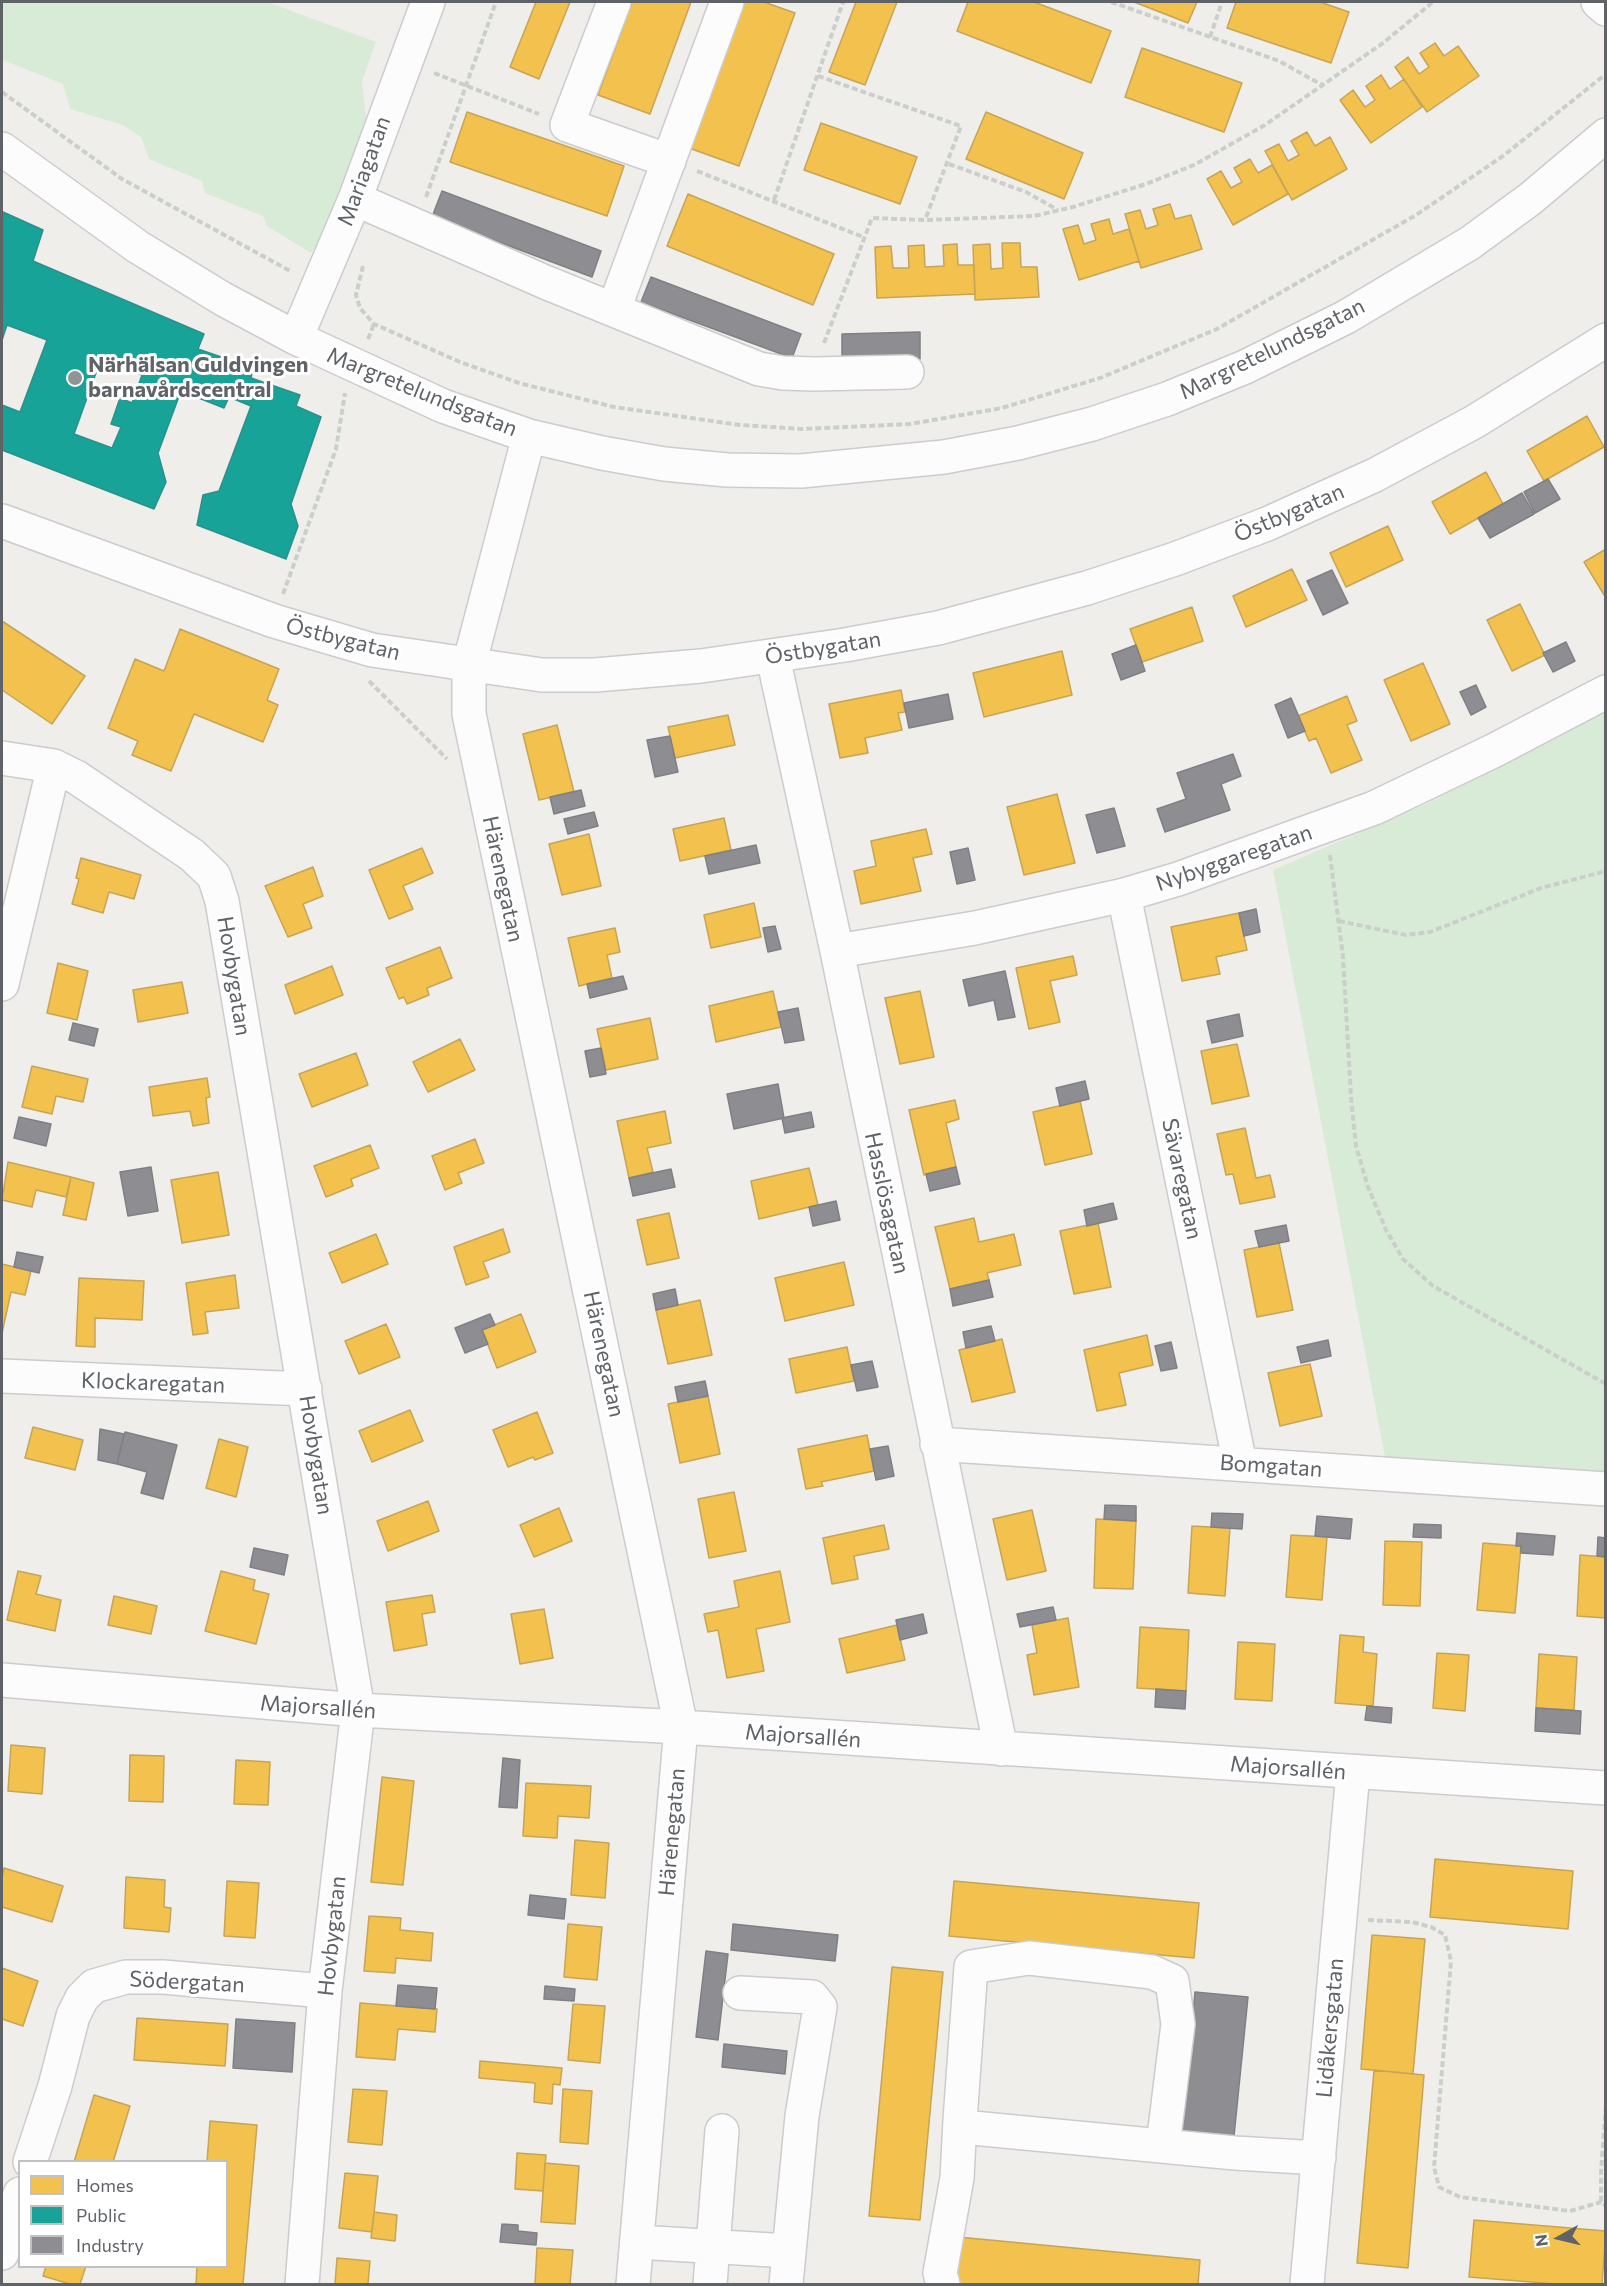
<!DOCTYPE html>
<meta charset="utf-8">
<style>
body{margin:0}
#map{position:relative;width:1607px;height:2286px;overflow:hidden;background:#efeeea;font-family:Commissioner,sans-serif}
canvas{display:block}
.frame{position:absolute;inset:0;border:3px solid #5f6368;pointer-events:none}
.legend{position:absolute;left:18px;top:2160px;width:210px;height:108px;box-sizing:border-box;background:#fff;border:2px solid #bfc1c3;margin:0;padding:8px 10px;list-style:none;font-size:18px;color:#5f6368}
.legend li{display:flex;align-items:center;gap:12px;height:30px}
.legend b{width:30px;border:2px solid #bfc1c3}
.north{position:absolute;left:1529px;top:2208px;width:60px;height:60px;-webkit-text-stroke:4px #fff;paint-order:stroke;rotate:262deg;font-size:16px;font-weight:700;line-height:24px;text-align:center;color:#5f6368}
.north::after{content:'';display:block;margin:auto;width:21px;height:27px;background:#5f6368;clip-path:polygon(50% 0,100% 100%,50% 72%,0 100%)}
</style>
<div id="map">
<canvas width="1607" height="2286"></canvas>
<div class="frame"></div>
<ul class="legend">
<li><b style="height:16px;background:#f2c14e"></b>Homes</li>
<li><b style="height:16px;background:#17a398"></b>Public</li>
<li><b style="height:16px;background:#8d8d92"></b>Industry</li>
</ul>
<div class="north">N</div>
</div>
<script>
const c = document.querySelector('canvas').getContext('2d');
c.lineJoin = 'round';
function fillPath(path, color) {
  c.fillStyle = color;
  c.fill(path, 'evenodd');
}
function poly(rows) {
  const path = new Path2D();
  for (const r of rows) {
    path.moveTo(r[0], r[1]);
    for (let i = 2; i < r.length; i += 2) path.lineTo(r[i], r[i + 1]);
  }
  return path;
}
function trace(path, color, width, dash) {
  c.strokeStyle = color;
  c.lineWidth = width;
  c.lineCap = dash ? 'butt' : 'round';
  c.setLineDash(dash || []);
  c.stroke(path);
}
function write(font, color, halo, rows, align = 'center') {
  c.font = font + ' Commissioner,sans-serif';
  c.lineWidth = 6;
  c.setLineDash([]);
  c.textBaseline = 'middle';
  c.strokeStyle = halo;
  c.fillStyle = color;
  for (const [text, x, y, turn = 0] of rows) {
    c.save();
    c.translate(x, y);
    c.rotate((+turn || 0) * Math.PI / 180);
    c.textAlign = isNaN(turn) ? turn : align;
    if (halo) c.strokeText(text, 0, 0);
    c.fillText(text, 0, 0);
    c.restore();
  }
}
fillPath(poly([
 [2,2,267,2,376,42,362,81,368,138,348,197,311,253,267,226,263,216,205,193,202,181,149,159,141,137,123,125,70,109,63,84,3,60],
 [1605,711,1605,1472,1385,1457,1273,870,1428,803]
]), '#d8ebd6');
const homes = poly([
 [536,2,570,2,539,79,510,67,536,2],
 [632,2,691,2,650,114,598,95,632,2],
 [742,2,764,2,795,13,739,166,689,148,742,2],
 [856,2,897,2,865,85,829,72,856,2],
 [968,2,1034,2,1111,31,1091,83,957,31,968,2],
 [1134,2,1197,2,1188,23,1134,2],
 [1236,2,1320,2,1349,12,1331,63,1227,28,1236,2],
 [1435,43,1444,56,1458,46,1479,76,1427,112,1395,67,1408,57,1419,74,1429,67,1420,53,1435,43],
 [1142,48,1242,83,1224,132,1125,97,1142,48],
 [1381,75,1390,89,1404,79,1422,107,1371,143,1340,100,1353,90,1365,107,1375,100,1366,86,1381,75],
 [467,112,624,166,607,216,450,162,467,112],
 [986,112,1083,153,1064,199,966,159,986,112],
 [821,123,917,157,900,204,804,170,821,123],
 [1307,132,1315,146,1330,137,1347,169,1292,200,1265,151,1279,144,1288,161,1299,155,1291,141,1307,132],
 [1250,159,1258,173,1272,165,1288,194,1233,225,1207,179,1221,171,1231,188,1242,182,1234,168,1250,159],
 [688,194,834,254,813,305,667,246,688,194],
 [1170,204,1175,219,1191,215,1202,249,1141,268,1125,214,1140,210,1146,229,1158,225,1153,209,1170,204],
 [1109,219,1113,234,1129,229,1139,261,1079,280,1063,229,1078,225,1084,244,1096,240,1091,224,1109,219],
 [1002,243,1020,243,1021,267,1037,267,1039,297,975,300,973,245,990,244,991,269,1003,268,1002,243],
 [957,244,958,265,974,265,975,294,877,298,875,247,891,246,893,268,909,268,908,246,924,245,925,267,944,266,943,245,957,244],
 [1587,416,1604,447,1544,481,1527,451,1587,416],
 [1486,472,1503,504,1450,534,1432,502,1486,472],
 [1388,526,1403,560,1346,587,1330,553,1388,526],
 [1606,549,1606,598,1584,562,1606,549],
 [1292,569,1307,600,1246,627,1233,596,1292,569],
 [1520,604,1545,655,1512,671,1487,620,1520,604],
 [1192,607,1203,641,1142,662,1130,629,1192,607],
 [2,621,85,676,52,724,2,690,2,621],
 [180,629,279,669,267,700,278,705,263,742,194,714,171,771,132,755,138,741,108,728,135,659,164,671,180,629],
 [1062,651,1072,695,984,717,973,673,1062,651],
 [1423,663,1450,724,1411,741,1384,680,1423,663],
 [901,690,905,712,898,713,902,730,865,738,868,753,840,758,829,704,901,690],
 [1347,696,1357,721,1347,725,1362,760,1331,773,1316,738,1309,741,1298,716,1347,696],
 [728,715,735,745,675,758,668,727,728,715],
 [557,725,574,792,539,800,523,734,557,725],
 [1057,794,1075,863,1024,875,1007,807,1057,794],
 [724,818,731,850,680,861,673,829,724,818],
 [926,829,932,854,913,858,921,891,861,904,854,871,876,866,871,841,926,829],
 [589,834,601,886,562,895,549,844,589,834],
 [422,848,433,873,403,886,413,909,389,919,369,870,422,848],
 [81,858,141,875,134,899,109,892,103,913,72,904,79,879,76,878,81,858],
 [313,867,323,896,303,904,312,928,288,937,265,886,313,867],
 [754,903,761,937,711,948,704,915,754,903],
 [1239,913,1247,950,1216,957,1220,974,1182,981,1171,927,1239,913],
 [615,928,620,952,607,955,612,978,579,986,568,938,615,928],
 [440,947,452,978,427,988,429,995,407,1004,404,997,399,999,386,968,440,947],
 [1073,956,1077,975,1050,981,1060,1022,1029,1029,1016,968,1073,956],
 [58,963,88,971,77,1020,47,1013,58,963],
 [332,966,343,995,295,1014,285,985,332,966],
 [182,982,188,1013,138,1022,133,990,182,982],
 [773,991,781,1027,716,1042,709,1006,773,991],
 [920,991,934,1057,900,1064,885,998,920,991],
 [650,1018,658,1059,606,1070,597,1029,650,1018],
 [460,1039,475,1070,428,1092,413,1062,460,1039],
 [1237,1044,1249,1096,1212,1104,1201,1051,1237,1044],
 [356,1053,368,1085,312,1107,299,1074,356,1053],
 [32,1066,88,1079,83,1102,56,1096,52,1114,22,1107,32,1066],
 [207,1078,210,1097,206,1098,209,1123,193,1126,190,1111,153,1116,149,1087,207,1078],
 [955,1100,959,1119,946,1123,956,1167,924,1175,909,1110,955,1100],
 [1080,1101,1092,1154,1045,1165,1033,1112,1080,1101],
 [665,1111,671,1143,647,1148,653,1172,629,1178,617,1121,665,1111],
 [1245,1128,1256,1178,1270,1175,1275,1197,1240,1204,1233,1174,1226,1175,1217,1134,1245,1128],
 [475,1139,484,1163,458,1173,462,1183,445,1190,432,1156,475,1139],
 [370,1145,379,1168,351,1179,353,1186,326,1197,314,1166,370,1145],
 [8,1162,71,1177,66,1197,36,1190,32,1207,2,1200,8,1162],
 [809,1168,818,1205,759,1219,751,1181,809,1168],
 [218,1172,229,1235,182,1243,171,1180,218,1172],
 [71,1177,94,1183,86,1220,63,1215,71,1177],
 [669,1213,679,1258,647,1265,637,1220,669,1213],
 [974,1218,979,1242,1014,1234,1021,1265,987,1273,989,1280,950,1289,935,1227,974,1218],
 [1098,1223,1111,1287,1074,1294,1060,1231,1098,1223],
 [503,1229,510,1252,483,1262,489,1277,466,1285,454,1247,503,1229],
 [376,1234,388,1264,342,1283,329,1253,376,1234],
 [1279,1243,1293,1310,1257,1317,1244,1250,1279,1243],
 [844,1262,854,1305,785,1321,775,1278,844,1262],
 [2,1264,31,1271,25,1295,11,1292,2,1333,2,1264],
 [235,1275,239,1308,205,1312,208,1333,193,1335,186,1283,235,1275],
 [79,1278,144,1281,142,1320,95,1318,95,1347,76,1346,79,1278],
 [700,1300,712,1355,668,1364,656,1310,700,1300],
 [521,1314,536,1352,497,1368,482,1330,521,1314],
 [386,1324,400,1357,359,1374,345,1341,386,1324],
 [1147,1335,1153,1365,1119,1373,1126,1405,1097,1411,1084,1350,1147,1335],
 [1002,1339,1015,1392,972,1402,959,1350,1002,1339],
 [847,1347,854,1381,796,1393,789,1359,847,1347],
 [1310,1364,1322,1416,1280,1426,1268,1373,1310,1364],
 [708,1396,720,1454,680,1463,668,1404,708,1396],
 [410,1410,423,1441,372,1462,359,1431,410,1410],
 [537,1412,553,1453,535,1460,533,1457,508,1467,493,1430,537,1412],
 [33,1427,83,1440,75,1470,25,1458,33,1427],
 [867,1435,874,1471,821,1482,823,1486,806,1489,798,1449,867,1435],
 [219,1439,248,1447,236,1497,206,1488,219,1439],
 [734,1492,746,1551,709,1558,698,1499,734,1492],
 [428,1501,439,1531,388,1551,377,1521,428,1501],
 [559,1508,572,1541,534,1557,520,1525,559,1508],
 [1032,1510,1046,1571,1007,1580,993,1519,1032,1510],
 [1096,1519,1136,1521,1133,1589,1094,1588,1096,1519],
 [884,1525,889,1549,854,1556,858,1579,832,1584,823,1538,884,1525],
 [1192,1526,1230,1528,1225,1596,1188,1593,1192,1526],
 [1291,1535,1327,1537,1322,1600,1286,1597,1291,1535],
 [1385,1541,1422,1542,1420,1606,1383,1605,1385,1541],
 [1483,1543,1521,1546,1515,1613,1477,1610,1483,1543],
 [1580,1555,1606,1557,1606,1618,1577,1616,1580,1555],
 [18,1571,41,1576,36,1594,61,1600,55,1631,7,1620,18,1571],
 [221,1571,255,1580,253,1590,269,1594,256,1644,205,1631,221,1571],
 [780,1571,790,1622,756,1629,764,1671,727,1678,718,1630,708,1632,704,1614,739,1607,734,1581,780,1571],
 [432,1595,435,1612,422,1614,427,1645,394,1651,386,1602,432,1595],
 [114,1596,157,1606,151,1634,108,1625,114,1596],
 [544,1609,553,1658,520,1664,511,1614,544,1609],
 [1068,1618,1079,1687,1034,1695,1027,1655,1037,1653,1032,1625,1068,1618],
 [897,1625,905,1660,847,1673,839,1639,897,1625],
 [1140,1627,1189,1630,1186,1691,1137,1688,1140,1627],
 [1340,1635,1364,1637,1363,1652,1377,1654,1373,1706,1335,1703,1340,1635],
 [1238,1642,1275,1644,1272,1701,1235,1699,1238,1642],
 [1437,1653,1469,1655,1465,1711,1433,1708,1437,1653],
 [1539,1654,1577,1657,1574,1710,1536,1708,1539,1654],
 [11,1745,45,1748,42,1794,8,1791,11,1745],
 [130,1755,164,1756,163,1802,129,1801,130,1755],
 [236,1760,270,1762,268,1805,234,1804,236,1760],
 [382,1777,414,1781,403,1885,371,1882,382,1777],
 [526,1783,591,1786,589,1818,558,1816,557,1838,523,1836,526,1783],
 [575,1840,609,1843,605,1898,571,1895,575,1840],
 [1435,1859,1573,1871,1568,1929,1430,1917,1435,1859],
 [4,1868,63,1886,52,1922,2,1907,2,1878,4,1868],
 [126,1877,165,1880,164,1907,171,1908,169,1932,124,1928,126,1877],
 [227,1881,259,1883,255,1938,224,1936,227,1881],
 [954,1881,1199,1903,1194,1958,949,1936,954,1881],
 [369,1916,401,1918,400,1930,433,1933,431,1961,396,1958,395,1973,364,1971,369,1916],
 [568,1924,602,1927,597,1980,564,1977,568,1924],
 [1372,1935,1425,1939,1413,2074,1361,2069,1372,1935],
 [892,1967,943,1972,920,2220,869,2216,892,1967],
 [2,1968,38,1981,23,2026,2,2019,2,1968],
 [360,2003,437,2009,435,2032,398,2029,395,2060,356,2057,360,2003],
 [573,2004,605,2006,600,2063,568,2060,573,2004],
 [137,2018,228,2024,225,2066,134,2060,137,2018],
 [480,2061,562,2068,560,2085,553,2084,552,2104,534,2102,535,2083,479,2078,480,2061],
 [1374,2070,1424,2075,1408,2268,1357,2263,1374,2070],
 [353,2089,387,2091,382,2145,348,2142,353,2089],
 [563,2089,592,2091,588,2144,560,2142,563,2089],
 [94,2095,130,2106,113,2162,74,2162,94,2095],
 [210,2121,257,2125,243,2284,196,2284,197,2266,226,2266,226,2162,207,2162,210,2121],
 [517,2153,546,2155,543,2191,515,2189,517,2153],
 [545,2163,579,2166,575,2224,541,2222,545,2163],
 [345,2173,378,2176,372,2232,339,2228,345,2173],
 [374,2212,397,2215,395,2241,371,2238,374,2212],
 [1474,2220,1606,2231,1602,2284,1556,2284,1469,2277,1474,2220],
 [958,2237,1200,2260,1198,2284,954,2284,958,2237],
 [537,2248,573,2250,570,2284,535,2284,537,2248],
 [337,2258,370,2261,368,2284,335,2284,337,2258],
 [46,2266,86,2266,80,2284,70,2284,43,2276,46,2266]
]);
fillPath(homes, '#f2c14e');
trace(homes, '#c6a556', 1.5);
const public = poly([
 [3,212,43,230,33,261,204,334,198,349,253,368,251,378,300,395,296,406,321,417,291,504,298,526,286,559,197,525,203,495,219,491,251,406,229,397,224,408,181,391,158,453,166,482,154,509,2,450,2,405,20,412,47,340,7,325,2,340,3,212],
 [101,359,142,375,132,403,120,398,111,424,121,427,112,448,74,434,101,359]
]);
fillPath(public, '#17a398');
trace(public, '#2d908a', 1.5);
const industry = poly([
 [442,191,601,251,592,277,432,217,442,191],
 [651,277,801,334,792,358,641,302,651,277],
 [920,332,920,359,842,360,842,334,920,332],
 [1548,479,1560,499,1535,513,1524,492,1548,479],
 [1522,493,1534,514,1490,538,1478,518,1522,493],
 [1332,570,1348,603,1323,615,1307,581,1332,570],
 [1566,642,1575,661,1553,672,1543,653,1566,642],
 [1136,645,1145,671,1121,680,1112,654,1136,645],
 [1476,685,1486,707,1471,715,1460,692,1476,685],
 [948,694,953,719,909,728,904,703,948,694],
 [1291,698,1305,731,1288,738,1275,705,1291,698],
 [670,736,678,772,655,777,647,740,670,736],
 [1233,754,1241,776,1221,784,1230,810,1165,832,1157,809,1186,799,1177,773,1233,754],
 [581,790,585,806,554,814,550,797,581,790],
 [1114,808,1125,846,1097,853,1086,815,1114,808],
 [594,812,598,826,568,834,564,819,594,812],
 [756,845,760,863,709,874,705,856,756,845],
 [968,848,975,880,957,884,950,852,968,848],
 [1256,909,1260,932,1244,936,1239,913,1256,909],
 [775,926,781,949,768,952,763,928,775,926],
 [1005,971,1015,1017,998,1020,994,1000,969,1006,963,980,1005,971],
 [623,976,627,989,590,998,587,984,623,976],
 [798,1008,804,1040,785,1043,778,1012,798,1008],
 [1239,1014,1243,1036,1212,1043,1207,1021,1239,1014],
 [73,1023,98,1029,94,1046,69,1040,73,1023],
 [601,1048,606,1074,590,1077,585,1051,601,1048],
 [1085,1081,1089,1099,1060,1106,1056,1088,1085,1081],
 [778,1084,784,1118,734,1129,727,1094,778,1084],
 [811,1112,814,1127,785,1133,782,1118,811,1112],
 [19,1117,51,1124,46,1146,14,1138,19,1117],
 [151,1167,158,1211,128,1216,120,1172,151,1167],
 [956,1167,960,1184,930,1191,926,1174,956,1167],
 [671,1169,675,1187,633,1196,629,1178,671,1169],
 [836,1201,840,1220,813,1226,809,1207,836,1201],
 [1113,1203,1117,1219,1087,1226,1084,1210,1113,1203],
 [1286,1225,1289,1241,1259,1247,1255,1231,1286,1225],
 [17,1252,43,1257,39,1273,14,1267,17,1252],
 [989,1280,993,1297,953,1306,950,1289,989,1280],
 [675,1289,678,1305,656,1310,653,1294,675,1289],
 [490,1314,495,1325,482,1330,488,1344,465,1353,455,1328,490,1314],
 [991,1326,995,1341,966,1348,963,1332,991,1326],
 [1328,1340,1331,1356,1301,1363,1297,1347,1328,1340],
 [1171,1342,1177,1368,1161,1371,1155,1346,1171,1342],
 [872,1361,878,1387,857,1391,851,1365,872,1361],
 [705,1381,708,1396,678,1402,675,1387,705,1381],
 [100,1429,124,1434,117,1464,98,1460,100,1429],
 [125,1432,177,1445,163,1499,141,1493,147,1472,117,1464,125,1432],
 [888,1446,894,1476,876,1480,870,1449,888,1446],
 [1105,1505,1136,1506,1136,1521,1104,1519,1105,1505],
 [1212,1513,1243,1514,1242,1529,1211,1527,1212,1513],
 [1317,1516,1352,1519,1350,1539,1315,1536,1317,1516],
 [1414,1524,1441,1525,1441,1538,1413,1537,1414,1524],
 [1517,1533,1555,1536,1553,1555,1521,1553,1521,1546,1516,1546,1517,1533],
 [1598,1537,1606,1538,1606,1557,1597,1556,1598,1537],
 [254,1548,288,1555,284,1575,250,1567,254,1548],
 [1053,1607,1056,1620,1020,1627,1017,1614,1053,1607],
 [923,1614,927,1633,900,1640,896,1620,923,1614],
 [1156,1689,1186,1691,1185,1709,1155,1707,1156,1689],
 [1367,1706,1392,1708,1391,1723,1365,1720,1367,1706],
 [1536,1708,1581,1711,1580,1734,1535,1731,1536,1708],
 [503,1758,520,1760,517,1808,499,1807,503,1758],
 [530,1895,566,1899,564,1919,528,1915,530,1895],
 [733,1924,838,1935,835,1961,731,1950,733,1924],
 [706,1951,728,1954,718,2040,696,2037,706,1951],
 [398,1985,437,1988,435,2009,396,2006,398,1985],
 [545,1986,575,1989,574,2001,544,1999,545,1986],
 [1195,1992,1248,1997,1234,2136,1182,2131,1195,1992],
 [236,2019,295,2023,292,2072,233,2068,236,2019],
 [724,2044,787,2051,785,2074,722,2067,724,2044],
 [502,2224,518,2225,518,2231,537,2233,536,2245,500,2242,502,2224]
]);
fillPath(industry, '#8d8d92');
trace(industry, '#7f8085', 1.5);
const minor = poly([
 [614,2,567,125,669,161],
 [1598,2,1606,9],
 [2,149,138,247,223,299,296,338,443,406,529,436,602,453,664,464,727,470,801,471,944,457,1018,443,1092,424,1167,399,1245,367,1346,317,1470,243,1530,199,1606,135],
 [355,199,545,282,759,369,783,373,814,374,907,372],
 [614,309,727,2],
 [296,338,355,199,428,2],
 [529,436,469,665,469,714,681,1727,633,2284],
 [2,521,274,621,372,650,542,675,595,675,701,666,845,645,938,628,1087,588,1175,559,1267,524,1375,475,1474,422,1606,340],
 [773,657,837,951,1001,1749],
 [2,758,54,766,76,777,192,855,214,876,222,901,358,1710,325,1991,302,2284],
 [1124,895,1240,1464],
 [837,951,975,928,1124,895,1178,879,1374,808,1493,751,1606,692],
 [2,984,54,766],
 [2,1376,305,1389],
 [937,1444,1606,1489],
 [2,1680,358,1710,681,1727,1606,1788],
 [740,1993,812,1997,820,2007,802,2116,786,2284],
 [1163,2145,1178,2024,1172,1981,1152,1972,1029,1958,971,1967,960,2120,962,2127,1235,2153,1319,2158],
 [30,2162,55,2086,73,2016,82,1998,94,1986,126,1977,163,1977,325,1991],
 [637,2242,789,2251],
 [2,2253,20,2194],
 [710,2284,722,2131],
 [943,2284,940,2273,957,2178,960,2120],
 [1307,2284,1353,1772]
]);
trace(minor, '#cbcccc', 36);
trace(poly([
 [1111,2,1279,61,1324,86],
 [1210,37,1222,2],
 [434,73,539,114],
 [818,76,961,126,925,220],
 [2,92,122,179,292,272],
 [949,164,1026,192,1058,210],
 [697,171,863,237],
 [426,197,496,2],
 [774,200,843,2],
 [363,266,356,295,360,308,374,324,460,362,519,383,614,407,740,425,802,429,910,424,1002,408,1100,378,1217,329,1416,215,1503,156,1606,74],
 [368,339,374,324],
 [824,343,872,218,925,220,1034,216,1073,207,1146,184,1194,165,1265,125,1383,43,1433,2],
 [283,594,336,449,345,393],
 [369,681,447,759],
 [1330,855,1343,957,1351,1097,1356,1146,1368,1187,1386,1230,1403,1259,1433,1286,1606,1384],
 [1339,921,1406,935,1430,932,1541,888,1606,871],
 [1368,1920,1412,1922,1431,1927,1445,1935,1451,1961,1434,2167,1439,2187,1460,2197,1570,2211,1601,2202],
 [1606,2106,1601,2171,1601,2202,1606,2206]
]), '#cacfcc', 4, [6, 3]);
trace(minor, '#fdfcfc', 33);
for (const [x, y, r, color] of [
 [75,378,8,"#919496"]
]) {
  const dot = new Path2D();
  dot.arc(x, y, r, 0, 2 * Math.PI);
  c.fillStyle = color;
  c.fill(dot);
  trace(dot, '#fff', 2);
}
write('22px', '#5f6368', '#fff', [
 ["Mariagatan",364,171,-70],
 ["Margretelundsgatan",1272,349,-26],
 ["Margretelundsgatan",422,392,22],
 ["Östbygatan",1289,513,-23],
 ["Östbygatan",343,639,14],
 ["Östbygatan",823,648,-9],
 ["Nybyggaregatan",1234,858,-19],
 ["Härenegatan",503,879,78],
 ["Hovbygatan",234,976,81],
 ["Sävaregatan",1182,1179,78],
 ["Hasslösagatan",887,1203,78],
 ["Härenegatan",604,1354,78],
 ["Klockaregatan",153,1383,2],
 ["Hovbygatan",316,1455,81],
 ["Bomgatan",1271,1466,4],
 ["Majorsallén",318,1707,4],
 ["Majorsallén",803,1736,4],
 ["Majorsallén",1288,1768,4],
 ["Härenegatan",672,1832,-85],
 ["Hovbygatan",332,1936,-84],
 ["Södergatan",187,1982,3],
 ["Lidåkersgatan",1330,2028,-85]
]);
write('bold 22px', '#5f6368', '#fff', [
 ["Närhälsan Guldvingen",88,365],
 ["barnavårdscentral",88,390]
], 'left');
</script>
